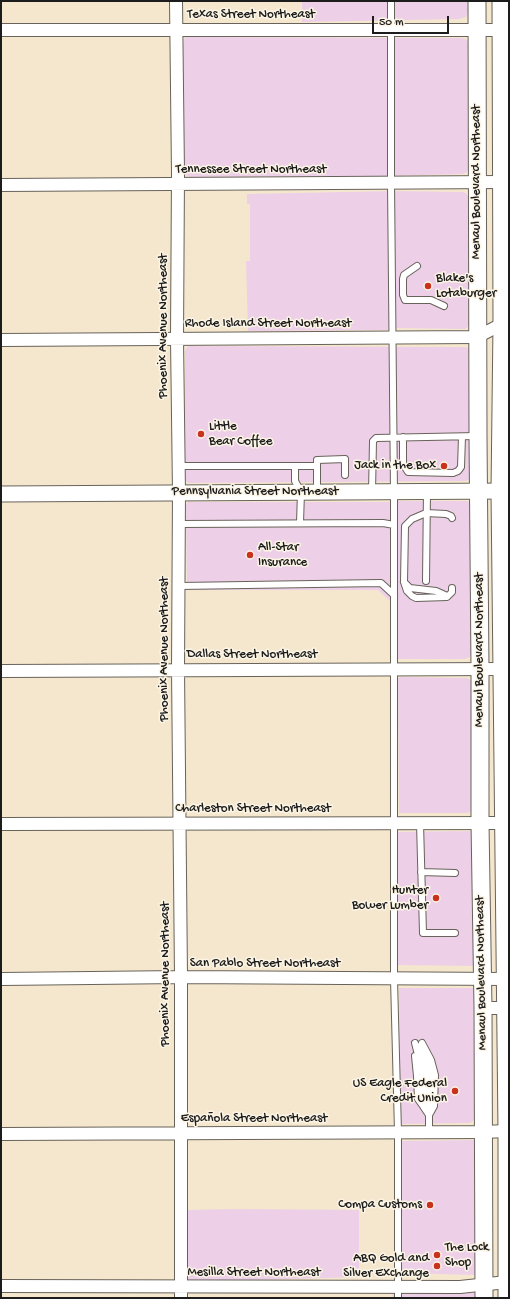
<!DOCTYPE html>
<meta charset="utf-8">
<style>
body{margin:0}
#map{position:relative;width:510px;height:1299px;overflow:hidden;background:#f5e7cd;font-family:"Gochi Hand",sans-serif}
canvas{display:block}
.frame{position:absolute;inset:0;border:2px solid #1c1c1c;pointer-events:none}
.scale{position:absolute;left:372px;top:16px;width:77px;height:18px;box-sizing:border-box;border:2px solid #1c1c1c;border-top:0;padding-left:5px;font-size:12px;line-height:14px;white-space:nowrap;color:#1c1c1c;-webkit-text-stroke:3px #fcf5e5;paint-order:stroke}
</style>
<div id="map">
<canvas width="510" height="1299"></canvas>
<div class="frame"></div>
<div class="scale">50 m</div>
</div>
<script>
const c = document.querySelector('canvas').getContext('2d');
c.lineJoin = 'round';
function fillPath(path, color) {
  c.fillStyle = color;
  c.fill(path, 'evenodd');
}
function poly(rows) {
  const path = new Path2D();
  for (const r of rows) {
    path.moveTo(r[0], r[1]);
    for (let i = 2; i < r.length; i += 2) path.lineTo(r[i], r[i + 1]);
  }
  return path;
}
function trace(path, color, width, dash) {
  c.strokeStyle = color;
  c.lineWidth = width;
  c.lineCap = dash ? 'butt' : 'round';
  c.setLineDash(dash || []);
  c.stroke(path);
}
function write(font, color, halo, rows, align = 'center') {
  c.font = font + ' "Gochi Hand",sans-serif';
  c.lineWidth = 3;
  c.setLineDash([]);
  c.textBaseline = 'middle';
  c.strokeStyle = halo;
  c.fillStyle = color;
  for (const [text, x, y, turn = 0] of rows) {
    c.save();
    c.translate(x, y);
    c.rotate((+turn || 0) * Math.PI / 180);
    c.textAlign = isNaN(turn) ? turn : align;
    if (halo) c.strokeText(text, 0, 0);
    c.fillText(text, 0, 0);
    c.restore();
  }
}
fillPath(poly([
 [302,1,468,1,468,12,466,17,459,19,302,22],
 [185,37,461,38,466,39,468,43,469,166,468,171,464,174,386,176,190,177,184,174,183,169,183,43],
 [393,191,462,192,466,193,468,196,470,320,469,326,465,329,393,328,387,330,248,331,246,261,250,261,250,204,247,204,247,194],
 [190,346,464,347,468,348,470,352,470,478,469,480,465,481,188,483,185,480,185,351,187,347],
 [396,501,467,501,470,503,471,654,470,657,465,659,398,659],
 [188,502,389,502,392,504,391,602,378,590,187,590,186,505],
 [400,677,467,678,470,680,472,683,472,810,468,813,399,813,398,679],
 [475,831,474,966,396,965,396,832],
 [399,988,473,988,475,1119,470,1123,400,1124],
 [474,1140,476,1275,401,1273,401,1141],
 [238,1209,359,1210,359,1277,187,1282,187,1210],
 [476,1292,476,1298,393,1298,392,1294]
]), '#edd0e8');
const service = poly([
 [391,1,391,183,394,492,394,979,398,1132,398,1298],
 [417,266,404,275,403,279,403,295,405,300,431,300,444,306],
 [403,437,403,464,408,472,453,473,458,471,461,467,462,437],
 [179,466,317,466],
 [295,466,295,481,301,492,300,523],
 [317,492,317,460,345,459,345,475],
 [372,492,373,441,376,438,477,436],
 [179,524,383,523,394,525],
 [426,581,427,491],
 [404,582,410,588,436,591,447,596],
 [179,586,381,583,394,595],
 [452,588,452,592,447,597,416,598,412,596,407,591,404,582,405,526,412,519,426,513,446,514,451,516,452,518],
 [420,823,423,933,455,933],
 [421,872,455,873],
 [415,1043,423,1074,423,1106,429,1115,434,1106,435,1075,431,1060,422,1043],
 [419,1046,426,1063,429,1074,429,1132],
 [415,1056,417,1076,418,1099,423,1106]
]);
const minor = poly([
 [176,1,178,174,177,339,179,493,178,669,181,977,181,1298],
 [1,30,501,30],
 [1,185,501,182],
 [1,340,477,337,502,324,509,324],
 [1,671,503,669],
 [1,824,504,823],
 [1,979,181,977,506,979],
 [483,1008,509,1008],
 [1,1134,483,1132,507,1131],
 [1,1286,460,1287,507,1282]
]);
const tertiary = poly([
 [1,494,509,491]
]);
const secondary = poly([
 [477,1,478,436,480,669,480,823,483,1008,484,1298],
 [501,1,502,324,500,491,507,1131,507,1298]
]);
trace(service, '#68635a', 8);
trace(minor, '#68635a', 14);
trace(tertiary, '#68635a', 17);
trace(secondary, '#68635a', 19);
trace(service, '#fff', 6);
trace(minor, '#fff', 12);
trace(tertiary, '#fff', 15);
trace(secondary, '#fff', 17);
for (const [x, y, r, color] of [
 [428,286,4,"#c8321e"],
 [201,434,4,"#c8321e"],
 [444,466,4,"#c8321e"],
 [250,555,4,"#c8321e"],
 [436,898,4,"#c8321e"],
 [455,1091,4,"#c8321e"],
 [430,1205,4,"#c8321e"],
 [437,1255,4,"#c8321e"],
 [437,1266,4,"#c8321e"]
]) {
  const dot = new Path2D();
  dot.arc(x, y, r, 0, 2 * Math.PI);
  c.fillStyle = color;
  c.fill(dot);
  trace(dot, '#fcf5e5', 1.5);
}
write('13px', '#1c1c1c', '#fcf5e5', [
 ["Texas Street Northeast",251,15],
 ["Tennessee Street Northeast",251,170],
 ["Menaul Boulevard Northeast",477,182,-90],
 ["Rhode Island Street Northeast",268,324],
 ["Phoenix Avenue Northeast",164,326,-90],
 ["Pennsylvania Street Northeast",255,492],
 ["Phoenix Avenue Northeast",165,649,-90],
 ["Menaul Boulevard Northeast",480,650,-90],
 ["Dallas Street Northeast",252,655],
 ["Charleston Street Northeast",253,809],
 ["San Pablo Street Northeast",265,964],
 ["Menaul Boulevard Northeast",482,973,-91],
 ["Phoenix Avenue Northeast",166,974,-90],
 ["Española Street Northeast",254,1119],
 ["Mesilla Street Northeast",254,1273]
]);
write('13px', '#1c1c1c', '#fcf5e5', [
 ["Blake's",436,279,"left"],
 ["Lotaburger",436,294,"left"],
 ["Little",209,427,"left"],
 ["Bear Coffee",209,442,"left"],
 ["Jack in the Box",436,466],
 ["All-Star",258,548,"left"],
 ["Insurance",258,563,"left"],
 ["Hunter",428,891],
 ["Bower Lumber",428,906],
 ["US Eagle Federal",447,1084],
 ["Credit Union",447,1099],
 ["Compa Customs",422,1205],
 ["The Lock",445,1248,"left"],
 ["Shop",445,1263,"left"],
 ["ABQ Gold and",429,1259],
 ["Silver Exchange",429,1274]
], 'right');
</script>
